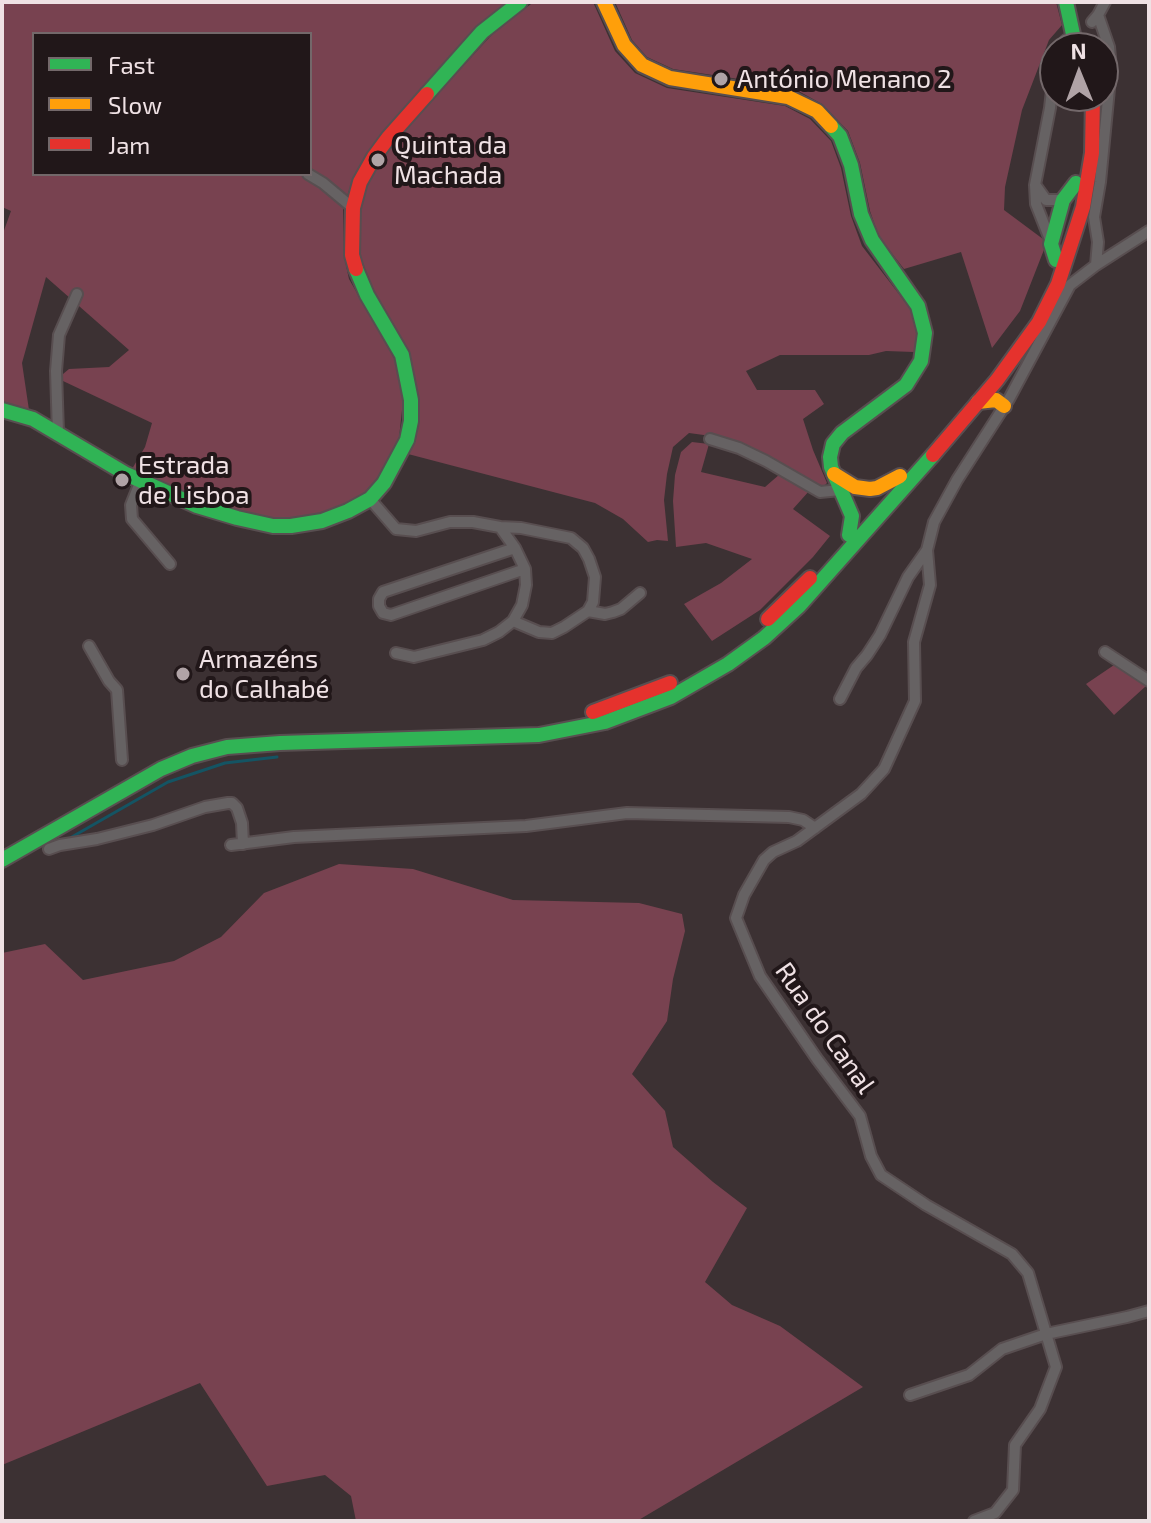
<!DOCTYPE html>
<meta charset="utf-8">
<style>
body{margin:0}
#map{position:relative;width:1151px;height:1523px;overflow:hidden;background:#3c3133;font-family:"Exo 2",sans-serif}
canvas{display:block}
.frame{position:absolute;inset:0;border:4px solid #efe1e4;pointer-events:none}
.legend{position:absolute;left:32px;top:32px;width:280px;height:144px;box-sizing:border-box;background:#211719;border:2px solid #73686a;margin:0;padding:10px 14px;list-style:none;font-size:24px;color:#efe1e4}
.legend li{display:flex;align-items:center;gap:16px;height:40px}
.legend b{width:40px;border:2px solid #73686a}
.north{position:absolute;left:1039px;top:32px;width:80px;height:80px;box-sizing:border-box;background:#211719;border:2px solid #73686a;border-radius:50%;rotate:359deg;font-size:22px;font-weight:700;line-height:32px;text-align:center;color:#efe1e4}
.north::after{content:'';display:block;margin:auto;width:28px;height:36px;background:#b0a3a6;clip-path:polygon(50% 0,100% 100%,50% 72%,0 100%)}
</style>
<div id="map">
<canvas width="1151" height="1523"></canvas>
<div class="frame"></div>
<ul class="legend">
<li><b style="height:10px;background:#30b455"></b>Fast</li>
<li><b style="height:10px;background:#ff9f0a"></b>Slow</li>
<li><b style="height:10px;background:#e5322d"></b>Jam</li>
</ul>
<div class="north">N</div>
</div>
<script>
const c = document.querySelector('canvas').getContext('2d');
c.lineJoin = 'round';
function fillPath(path, color) {
  c.fillStyle = color;
  c.fill(path, 'evenodd');
}
function poly(rows) {
  const path = new Path2D();
  for (const r of rows) {
    path.moveTo(r[0], r[1]);
    for (let i = 2; i < r.length; i += 2) path.lineTo(r[i], r[i + 1]);
  }
  return path;
}
function trace(path, color, width, dash) {
  c.strokeStyle = color;
  c.lineWidth = width;
  c.lineCap = dash ? 'butt' : 'round';
  c.setLineDash(dash || []);
  c.stroke(path);
}
function write(font, color, halo, rows, align = 'center') {
  c.font = font + ' "Exo 2",sans-serif';
  c.lineWidth = 8;
  c.setLineDash([]);
  c.textBaseline = 'middle';
  c.strokeStyle = halo;
  c.fillStyle = color;
  for (const [text, x, y, turn = 0] of rows) {
    c.save();
    c.translate(x, y);
    c.rotate((+turn || 0) * Math.PI / 180);
    c.textAlign = isNaN(turn) ? turn : align;
    if (halo) c.strokeText(text, 0, 0);
    c.fillText(text, 0, 0);
    c.restore();
  }
}
fillPath(poly([
 [2,2,507,2,490,16,461,48,353,180,343,207,344,256,349,279,394,358,401,380,403,401,399,438,390,458,378,479,365,493,345,505,320,514,291,519,273,519,200,500,132,469,145,447,152,423,63,381,63,374,69,369,109,367,129,350,46,277,22,363,29,410,2,405,2,236,11,211,2,207],
 [34,34,310,34,310,174,34,174],
 [534,2,593,2,615,51,635,73,667,88,785,106,810,119,831,141,841,168,851,216,862,246,912,311,918,333,914,352,886,351,869,355,780,355,746,371,757,390,815,390,824,404,803,419,813,450,827,483,821,489,711,436,689,433,673,447,667,474,664,500,668,541,657,540,648,542,623,519,595,503,408,454,415,442,419,421,409,352,374,292,365,273,360,253,360,210,367,185,380,161,427,105,500,26],
 [615,2,1056,2,1062,25,1049,40,1022,110,1005,187,1004,210,1047,242,1020,311,992,348,961,252,904,269,879,237,870,211,860,163,848,131,822,104,791,87,673,69,647,57,632,40],
 [692,442,709,444,701,472,765,487,780,474,810,490,793,509,830,536,813,557,760,610,712,641,684,604,721,583,752,559,706,543,676,547,673,501,675,475,681,452],
 [1117,663,1146,686,1114,715,1086,684],
 [339,864,413,869,513,900,639,903,682,914,685,931,673,979,667,1021,632,1074,665,1111,673,1147,713,1182,747,1208,705,1282,732,1305,780,1326,863,1387,637,1521,356,1521,351,1496,325,1475,267,1486,200,1383,2,1465,2,953,45,944,83,980,174,961,221,937,264,893]
]), '#784250');
trace(poly([
 [70,838,168,782,225,763,277,757]
]), '#145463', 3);
const street = poly([
 [1092,22,1098,15,1105,2],
 [1059,48,1066,40],
 [308,174,323,183,353,208],
 [1036,186,1046,200,1063,200],
 [1051,242,1036,204,1035,185,1050,108,1055,64],
 [1096,265,1098,242,1094,217,1100,182,1111,68,1109,47,1098,15],
 [58,433,56,371,59,335,77,294],
 [710,439,739,448,766,461,820,492,840,490],
 [141,480,131,505,132,519,170,564],
 [370,499,396,529,416,531,450,522,473,522,500,527,515,548,525,569,526,585,522,605,513,621,499,632,483,640,414,657,396,653],
 [500,527,521,528,571,538,583,548,589,559,595,577,593,602,588,611,564,627,552,633,539,632,513,621],
 [515,548,383,592,379,599,379,606,383,613,391,615,525,569],
 [588,611,605,614,613,612,621,609,640,593],
 [89,646,109,681,117,690,122,760],
 [1105,652,1149,681],
 [840,699,856,668,867,655,880,635,908,577,927,550],
 [231,845,294,837,526,826,627,813,789,817,803,820,815,828],
 [49,849,60,845,97,839,153,825,205,807,228,803,232,803,237,808,242,823,243,844],
 [910,1395,969,1375,1002,1349,1046,1334,1127,1317,1149,1311],
 [974,1521,995,1513,1013,1490,1015,1445,1040,1409,1056,1367,1028,1273,1012,1254,926,1205,881,1175,871,1156,860,1116,817,1059,760,976,736,918,744,895,764,860,773,852,797,841,861,794,884,769,915,701,914,642,930,585,927,550,934,522,957,480,1009,399,1070,285,1096,265,1149,231]
]);
const fast = poly([
 [1066,2,1076,48],
 [427,94,482,32,520,2],
 [831,126,840,136,851,165,861,214,872,240,918,306,925,333,921,361,906,385,842,433,833,444,830,457,831,467,852,516,849,535],
 [1056,260,1051,244,1063,200,1076,183],
 [2,410,33,419,126,474,197,506,237,518,273,526,291,526,322,521,348,511,370,499,384,483,407,440,411,421,411,400,402,355,367,295,356,269],
 [2,860,161,769,192,756,227,747,280,743,539,735,605,722,671,697,728,664,764,638,799,606,933,455]
]);
const slow = poly([
 [604,2,624,45,642,65,670,78,788,97,817,111,831,126],
 [978,402,996,400,1004,406],
 [834,474,855,487,870,489,877,488,900,476]
]);
const jam = poly([
 [356,269,352,255,353,208,360,182,374,157,388,138,427,94],
 [933,455,997,380,1039,322,1058,284,1083,207,1092,153,1093,96],
 [768,619,810,578],
 [593,712,670,683]
]);
trace(street, '#584e50', 14);
trace(fast, '#584e50', 18);
trace(slow, '#584e50', 18);
trace(jam, '#584e50', 18);
trace(street, '#666263', 10);
trace(fast, '#30b455', 14);
trace(slow, '#ff9f0a', 14);
trace(jam, '#e5322d', 14);
for (const [x, y, r, color] of [
 [721,79,8,"#b0a3a6"],
 [378,160,8,"#b0a3a6"],
 [122,480,8,"#b0a3a6"],
 [183,674,8,"#b0a3a6"]
]) {
  const dot = new Path2D();
  dot.arc(x, y, r, 0, 2 * Math.PI);
  c.fillStyle = color;
  c.fill(dot);
  trace(dot, '#211719', 3);
}
write('26px', '#efe1e4', '#211719', [
 ["António Menano 2",737,79],
 ["Quinta da",394,145],
 ["Machada",394,175],
 ["Estrada",138,465],
 ["de Lisboa",138,495],
 ["Armazéns",199,659],
 ["do Calhabé",199,689]
], 'left');
write('26px', '#efe1e4', '#211719', [
 ["Rua do Canal",825,1028,55]
]);
</script>
